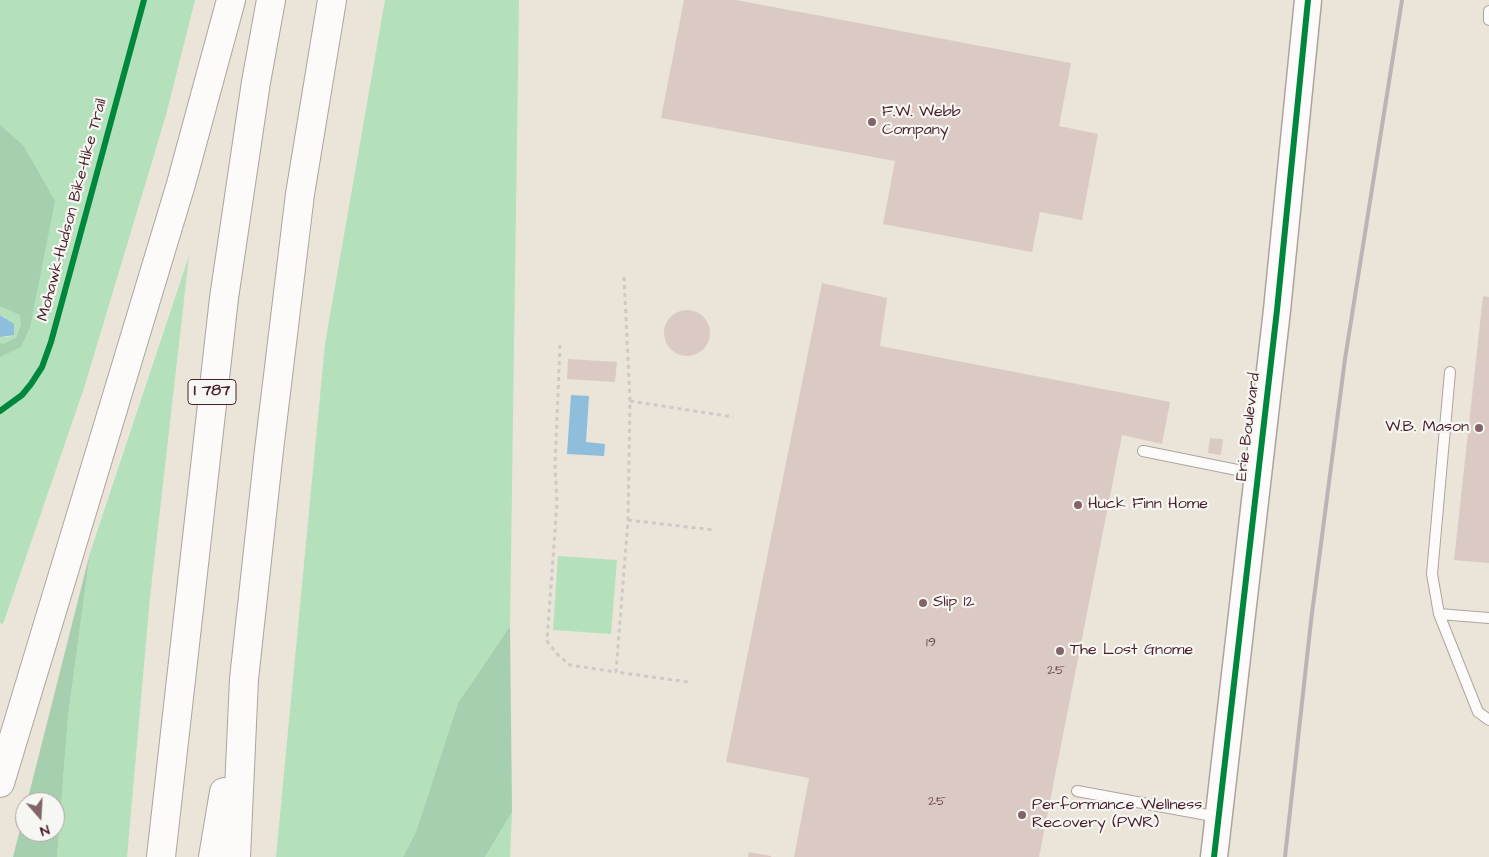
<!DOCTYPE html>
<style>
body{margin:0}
#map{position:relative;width:1489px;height:857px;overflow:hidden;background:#eae4d9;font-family:"Architects Daughter",sans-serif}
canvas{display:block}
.north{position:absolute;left:15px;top:792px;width:50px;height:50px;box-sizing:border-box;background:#f6f6f2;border:1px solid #b1a0a2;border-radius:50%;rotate:161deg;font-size:14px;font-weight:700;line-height:20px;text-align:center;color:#4a1f2b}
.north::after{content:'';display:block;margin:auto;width:18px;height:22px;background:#826468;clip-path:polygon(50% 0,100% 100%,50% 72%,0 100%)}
</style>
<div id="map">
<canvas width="1489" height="857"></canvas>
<div class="north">N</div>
</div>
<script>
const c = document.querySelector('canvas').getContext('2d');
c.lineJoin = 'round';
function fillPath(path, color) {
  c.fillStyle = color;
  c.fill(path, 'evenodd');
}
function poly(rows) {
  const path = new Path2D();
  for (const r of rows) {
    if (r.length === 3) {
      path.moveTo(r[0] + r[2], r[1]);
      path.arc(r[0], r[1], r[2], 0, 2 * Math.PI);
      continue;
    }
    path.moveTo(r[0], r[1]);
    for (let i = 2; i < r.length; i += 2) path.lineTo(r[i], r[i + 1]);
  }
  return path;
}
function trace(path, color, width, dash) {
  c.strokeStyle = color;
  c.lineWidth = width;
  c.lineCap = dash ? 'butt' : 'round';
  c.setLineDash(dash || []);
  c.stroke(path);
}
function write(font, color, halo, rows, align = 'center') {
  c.font = font + ' "Architects Daughter",sans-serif';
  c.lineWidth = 4.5;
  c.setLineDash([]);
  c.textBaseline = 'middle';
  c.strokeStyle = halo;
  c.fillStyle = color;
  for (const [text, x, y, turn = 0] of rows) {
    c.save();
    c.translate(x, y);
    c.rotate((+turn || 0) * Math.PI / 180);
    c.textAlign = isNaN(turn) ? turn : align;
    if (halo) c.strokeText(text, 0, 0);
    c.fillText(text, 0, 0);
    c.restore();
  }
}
fillPath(poly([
 [0,0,195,0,166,115,84,388,3,624,0,623,0,337,9,337,5,317,0,315],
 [385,0,519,0,510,626,458,703,416,832,403,857,276,857,325,344],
 [189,256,150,597,127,857,57,857,68,717,90,553],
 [558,556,617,560,611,634,553,630],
 [512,812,510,857,485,857]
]), '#b4e1bc');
fillPath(poly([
 [0,125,23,145,55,201,30,327,21,347,0,357,0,343,3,344,16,338,21,325,20,315,0,306],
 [90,553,68,717,57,857,13,857,25,810,25,832,55,832,55,802,27,802],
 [510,626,512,812,485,857,403,857,416,832,458,703]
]), '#a5cfae');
fillPath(poly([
 [0,315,14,324,14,335,0,337],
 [571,395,589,396,586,442,605,444,604,456,567,454]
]), '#8ebedc');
fillPath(poly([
 [684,0,736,0,1071,63,1059,126,1098,134,1082,220,1040,212,1032,252,883,224,895,161,661,118],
 [822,283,887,298,880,346,1170,402,1162,444,1122,435,1039,857,794,857,809,778,726,762],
 [1483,296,1489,297,1489,563,1454,560],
 [687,333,23],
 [568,359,617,362,615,382,567,379],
 [1210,438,1223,439,1221,455,1208,453],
 [749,852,771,856,771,857,748,857]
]), '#dbcac4');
const service = poly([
 [1489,11,1489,20],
 [1450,372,1432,574,1439,614,1478,712,1489,720],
 [1143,451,1257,474],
 [1439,614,1489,618],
 [1077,791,1218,817]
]);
const tertiary = poly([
 [1214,857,1277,310,1308,0]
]);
const motorway = poly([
 [0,783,181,184,231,0],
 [161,857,224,298,256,82,271,0],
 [213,857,224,792],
 [236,857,244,679,269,450,300,194,332,0]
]);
trace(service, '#aca49f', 12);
trace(tertiary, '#aca49f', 29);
trace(motorway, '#aca49f', 30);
trace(poly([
 [624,277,630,401,628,520,616,672,688,682],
 [560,345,555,466,557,503,547,641,558,655,570,665,616,672],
 [630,401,733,417],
 [628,520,714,530]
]), '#cfcac8', 3, [4, 4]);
trace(service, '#fcfbf9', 10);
trace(tertiary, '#fcfbf9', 26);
trace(motorway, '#fcfbf9', 28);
trace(poly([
 [1285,857,1311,621,1345,359,1402,0]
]), '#bab4b4', 4);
trace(poly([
 [0,411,22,395,31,384,42,367,51,342,144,0],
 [1214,857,1277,310,1308,0]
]), '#00873e', 6);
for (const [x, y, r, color] of [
 [872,122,5,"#826468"],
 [1479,428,5,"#826468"],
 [1078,505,5,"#826468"],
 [923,603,5,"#826468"],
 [1060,651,5,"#826468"],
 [1022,815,5,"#826468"]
]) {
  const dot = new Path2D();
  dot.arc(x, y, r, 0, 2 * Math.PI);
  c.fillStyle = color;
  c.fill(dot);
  trace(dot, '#f6f6f2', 2);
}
write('14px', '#6e4a51', null, [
 ["19",931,643],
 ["25",1056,671],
 ["25",937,802]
]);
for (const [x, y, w] of [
 [212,392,48]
]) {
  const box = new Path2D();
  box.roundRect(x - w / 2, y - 12.5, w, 25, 4);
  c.fillStyle = '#f6f6f2';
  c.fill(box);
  trace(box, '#4a1f2b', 1);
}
write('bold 15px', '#4a1f2b', null, [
 ["I 787",212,392]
]);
write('16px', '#4a1f2b', '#f6f6f2', [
 ["F.W. Webb",882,113],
 ["Company",882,131],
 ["W.B. Mason",1469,428,"right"],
 ["Huck Finn Home",1088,505],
 ["Slip 12",933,603],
 ["The Lost Gnome",1070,651],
 ["Performance Wellness",1032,806],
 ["Recovery (PWR)",1032,824]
], 'left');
write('16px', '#4a1f2b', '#f6f6f2', [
 ["Mohawk-Hudson Bike-Hike Trail",73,210,-75],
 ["Erie Boulevard",1249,427,-83]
]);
</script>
